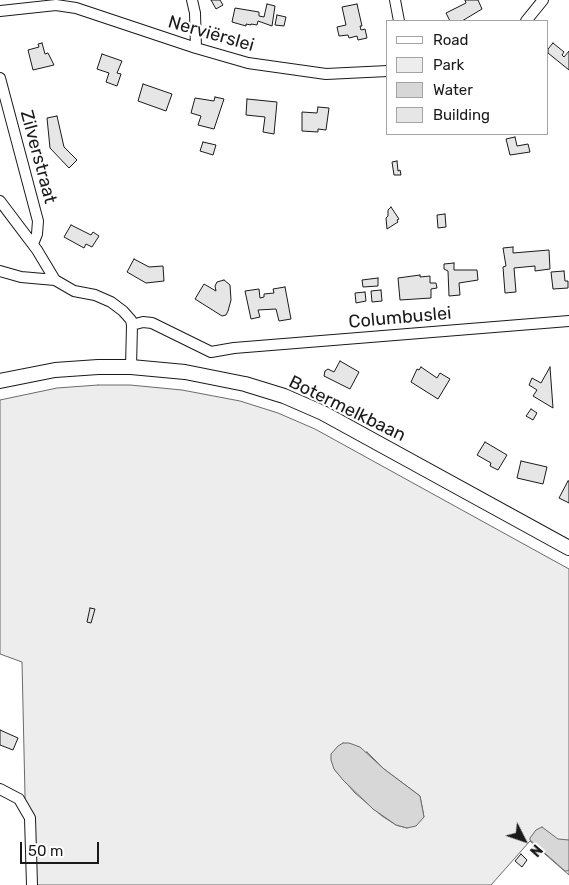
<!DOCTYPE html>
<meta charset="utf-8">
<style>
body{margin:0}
#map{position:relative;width:569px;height:885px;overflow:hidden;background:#fff;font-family:Rubik,sans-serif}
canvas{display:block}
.legend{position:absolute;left:386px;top:20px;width:162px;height:115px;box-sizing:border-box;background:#fff;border:1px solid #a3a3a3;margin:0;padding:6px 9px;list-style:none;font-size:15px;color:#1a1a1a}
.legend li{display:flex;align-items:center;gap:10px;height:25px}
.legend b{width:25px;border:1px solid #a3a3a3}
.north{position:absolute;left:499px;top:815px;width:50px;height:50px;-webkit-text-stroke:4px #fff;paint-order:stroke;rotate:131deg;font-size:14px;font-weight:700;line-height:20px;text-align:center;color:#1a1a1a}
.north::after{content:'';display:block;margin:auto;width:18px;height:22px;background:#1a1a1a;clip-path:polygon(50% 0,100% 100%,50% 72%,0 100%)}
.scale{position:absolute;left:20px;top:842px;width:79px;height:22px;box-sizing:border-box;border:2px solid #1a1a1a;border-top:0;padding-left:6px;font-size:15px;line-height:18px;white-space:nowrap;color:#1a1a1a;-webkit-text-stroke:4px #fff;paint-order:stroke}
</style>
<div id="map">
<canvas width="569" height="885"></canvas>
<ul class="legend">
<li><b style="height:6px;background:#fff"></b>Road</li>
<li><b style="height:14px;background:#ededed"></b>Park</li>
<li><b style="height:14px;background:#d7d7d7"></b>Water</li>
<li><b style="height:14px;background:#e6e6e6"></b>Building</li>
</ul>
<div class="north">N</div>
<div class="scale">50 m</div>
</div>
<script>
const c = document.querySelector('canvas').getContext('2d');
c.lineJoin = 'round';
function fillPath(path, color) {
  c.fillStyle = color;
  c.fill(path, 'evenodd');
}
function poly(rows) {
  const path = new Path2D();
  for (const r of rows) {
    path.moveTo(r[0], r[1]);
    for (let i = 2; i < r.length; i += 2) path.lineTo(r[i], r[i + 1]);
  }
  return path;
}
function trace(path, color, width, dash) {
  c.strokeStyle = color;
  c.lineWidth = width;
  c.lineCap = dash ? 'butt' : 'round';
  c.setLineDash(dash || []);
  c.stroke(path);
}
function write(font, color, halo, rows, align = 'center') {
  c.font = font + ' Rubik,sans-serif';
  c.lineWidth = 4;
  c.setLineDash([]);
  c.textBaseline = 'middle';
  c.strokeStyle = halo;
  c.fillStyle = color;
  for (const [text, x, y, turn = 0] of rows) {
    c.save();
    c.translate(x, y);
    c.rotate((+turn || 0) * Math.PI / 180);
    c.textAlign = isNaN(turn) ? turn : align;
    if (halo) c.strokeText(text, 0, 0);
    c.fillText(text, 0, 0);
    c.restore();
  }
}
const green = poly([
 [98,385,130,385,182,390,240,401,278,413,315,429,569,569,569,875,530,841,491,885,27,885,22,662,0,654,0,400,57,388,98,385],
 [367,752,384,769,420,796,424,817,407,828,396,825,382,816,355,793,334,769,367,752]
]);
fillPath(green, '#ededed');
trace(green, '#6a6a6a', 1);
const water = poly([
 [343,743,349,743,360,747,384,769,420,796,424,817,416,826,407,828,396,825,373,809,343,780,334,769,331,760,331,754,338,746,343,743],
 [542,827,558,839,569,840,569,870,567,871,565,871,530,840,530,838,536,830,542,827]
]);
fillPath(water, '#d7d7d7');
trace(water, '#6a6a6a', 1);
const building = poly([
 [211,0,220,0,223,5,216,9,211,0],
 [465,0,478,0,482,9,462,21,450,21,446,13,466,3,465,0],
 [267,4,275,6,272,26,258,21,257,25,251,24,251,25,246,24,246,26,232,22,235,8,259,12,259,16,264,17,267,4],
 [357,4,362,26,360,26,361,30,365,29,367,38,358,40,357,36,349,38,348,35,339,36,337,27,346,25,342,7,357,4],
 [277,15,286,17,284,26,275,25,277,15],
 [42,43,45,54,48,53,54,65,33,70,28,50,39,47,38,44,42,43],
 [553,43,564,52,562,55,564,57,569,51,569,70,548,53,548,49,553,43],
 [102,54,122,61,117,73,121,74,117,86,106,82,109,73,97,69,102,54],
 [143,84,172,94,166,111,138,101,143,84],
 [215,97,224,99,214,129,198,125,201,116,191,113,195,98,214,101,215,97],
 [247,99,277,102,274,134,263,132,265,117,246,115,247,99],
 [318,107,329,108,326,130,318,129,318,132,302,131,302,112,317,113,318,107],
 [57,116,64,147,77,160,69,168,50,148,47,118,57,116],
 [515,137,517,146,528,144,530,152,510,155,506,139,515,137],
 [203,142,216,145,213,155,200,151,203,142],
 [397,161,398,171,400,170,401,175,394,175,392,162,397,161],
 [391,207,399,219,397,220,398,222,387,229,386,218,388,216,388,210,391,207],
 [445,214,446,227,438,228,437,215,445,214],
 [71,225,91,235,93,232,99,236,92,247,86,244,84,248,64,237,71,225],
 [513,247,513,253,549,250,550,269,535,271,535,266,514,268,516,292,505,293,503,267,506,266,503,248,513,247],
 [134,259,149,267,163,266,164,281,146,283,127,272,134,259],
 [454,263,454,270,477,270,478,280,459,283,460,295,449,296,448,271,444,269,444,264,454,263],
 [564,271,565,281,568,281,568,288,553,289,551,272,564,271],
 [420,275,420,277,430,276,430,283,436,283,437,288,431,289,431,298,400,300,398,278,420,275],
 [378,278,378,286,363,287,362,280,378,278],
 [224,280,230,285,231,300,228,311,226,315,222,316,195,299,204,284,216,291,215,286,217,282,224,280],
 [285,287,291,319,279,321,276,309,258,310,260,317,251,319,245,291,259,289,260,298,264,297,264,294,274,293,273,289,285,287],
 [381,290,382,301,372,302,371,291,381,290],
 [365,292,366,301,356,303,355,293,365,292],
 [340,361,359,372,350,389,324,376,325,371,328,369,334,372,340,361],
 [421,367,437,378,440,373,450,379,438,399,411,382,417,369,419,370,421,367],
 [550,367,553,408,533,396,537,390,529,385,532,378,541,383,550,367],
 [531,409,537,413,533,420,526,416,531,409],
 [485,442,507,455,498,470,490,466,491,463,477,455,485,442],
 [521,461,547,467,543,484,517,478,521,461],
 [568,481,569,481,569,503,559,498,568,481],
 [90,608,95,609,91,623,87,622,90,608],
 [0,730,18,738,13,750,0,745,0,730],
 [521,854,527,860,522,867,515,861,521,854]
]);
fillPath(building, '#e6e6e6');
trace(building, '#1a1a1a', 1);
const minor = poly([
 [192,0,195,13,196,48],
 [395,0,399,21],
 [0,11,56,5,76,8,196,48,248,63,326,74,388,71],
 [526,21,543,0],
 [0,78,38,221,37,234,33,244],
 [0,201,37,250,55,280,74,291,95,295,111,302,123,311,131,320,132,325,131,367],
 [0,271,21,277,55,280],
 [132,325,143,322,152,323,211,352,234,348,569,321],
 [0,789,19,799,30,818,32,885]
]);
const secondary = poly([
 [0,381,55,370,98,367,131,367,185,372,245,384,284,396,323,413,569,548]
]);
trace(minor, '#1a1a1a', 12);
trace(secondary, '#1a1a1a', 16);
trace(minor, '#fff', 10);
trace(secondary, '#fff', 14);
write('18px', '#1a1a1a', '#fff', [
 ["Nerviërslei",211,34,16],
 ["Zilverstraat",38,157,75],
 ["Columbuslei",400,318,-5],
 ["Botermelkbaan",347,409,26]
]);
</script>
